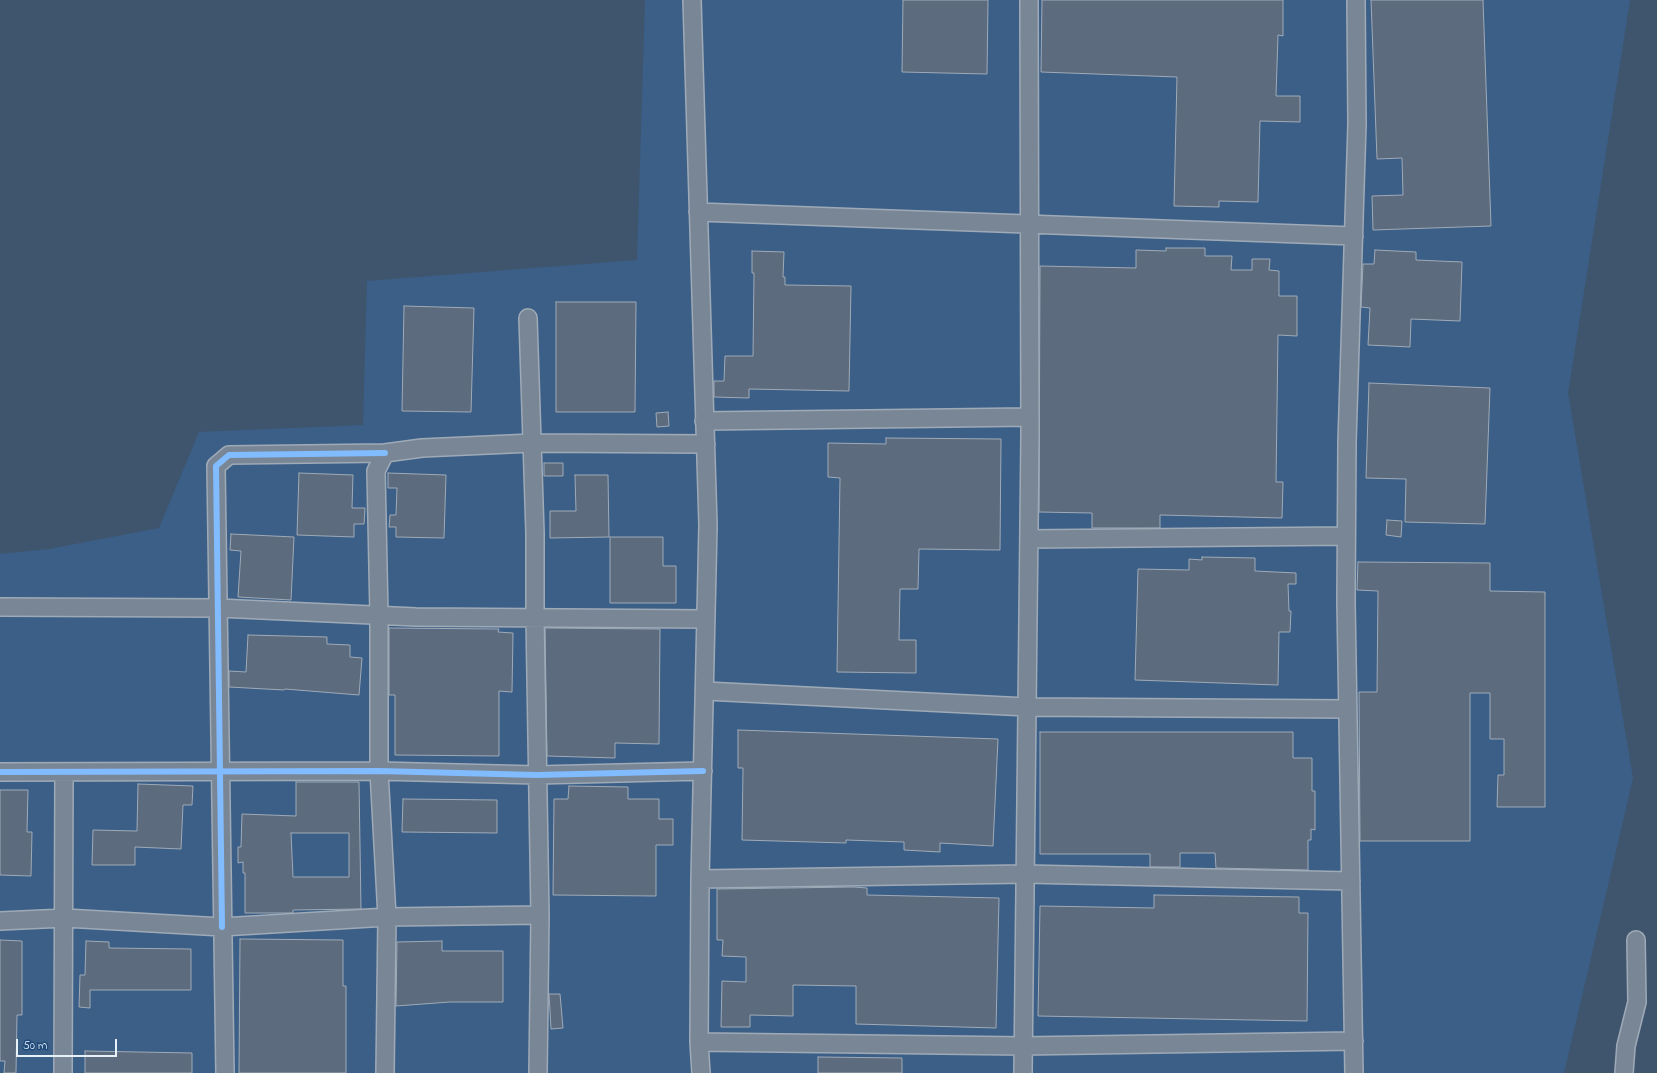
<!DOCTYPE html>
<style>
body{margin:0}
#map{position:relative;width:1657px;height:1073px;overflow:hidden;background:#3f556e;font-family:"Indie Flower",sans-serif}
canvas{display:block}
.scale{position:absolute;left:16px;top:1039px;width:101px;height:18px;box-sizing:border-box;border:2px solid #e8f1f8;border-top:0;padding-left:5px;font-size:12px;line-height:14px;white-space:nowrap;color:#e8f1f8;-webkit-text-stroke:3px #1f4a7a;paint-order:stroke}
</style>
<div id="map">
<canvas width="1657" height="1073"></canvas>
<div class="scale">50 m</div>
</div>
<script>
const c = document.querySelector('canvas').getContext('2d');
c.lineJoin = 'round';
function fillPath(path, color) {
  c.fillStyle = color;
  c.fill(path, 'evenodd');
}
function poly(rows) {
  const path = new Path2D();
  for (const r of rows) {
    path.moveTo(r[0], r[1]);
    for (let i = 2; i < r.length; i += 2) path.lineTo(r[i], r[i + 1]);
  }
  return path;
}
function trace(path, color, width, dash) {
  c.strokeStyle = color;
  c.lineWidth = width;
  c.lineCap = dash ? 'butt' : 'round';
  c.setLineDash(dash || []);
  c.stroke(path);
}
fillPath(poly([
 [645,0,1630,0,1568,393,1633,778,1564,1073,0,1073,0,554,49,549,159,528,199,432,363,425,367,281,637,260]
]), '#3b5f87');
const building = poly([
 [903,0,988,0,987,74,902,72,903,0],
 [1042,0,1283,0,1283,36,1278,35,1276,96,1300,96,1300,122,1260,121,1258,202,1219,201,1219,207,1174,206,1177,77,1041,72,1042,0],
 [1371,0,1483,0,1491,226,1373,230,1372,196,1403,195,1402,158,1377,159,1371,0],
 [1166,248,1205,248,1205,256,1232,256,1231,270,1252,270,1252,259,1270,259,1269,270,1279,271,1279,296,1297,296,1297,336,1278,335,1276,482,1283,482,1282,518,1160,515,1160,528,1092,528,1092,513,1039,512,1040,266,1136,268,1136,250,1166,251,1166,248],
 [1375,250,1416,252,1416,260,1462,262,1460,321,1411,319,1410,347,1368,345,1370,308,1361,307,1363,264,1374,264,1375,250],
 [752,251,784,252,783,277,785,277,785,285,851,286,849,391,749,389,749,398,714,397,714,381,724,381,725,356,753,356,754,273,752,273,752,251],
 [556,302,636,302,635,412,556,412,556,302],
 [404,306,474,308,471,412,402,411,404,306],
 [1369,383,1490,388,1485,524,1405,522,1406,479,1366,478,1369,383],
 [668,412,669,426,657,427,656,413,668,412],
 [886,438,1001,439,1000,550,919,549,918,589,900,589,899,640,916,640,916,673,837,672,840,478,828,477,828,443,886,444,886,438],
 [544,463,563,463,563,476,544,476,544,463],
 [299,473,353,475,352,508,365,508,364,524,354,524,354,537,297,535,299,473],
 [388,473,446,475,444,538,396,537,396,527,389,527,390,515,396,515,397,488,388,488,388,473],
 [575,475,608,475,609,537,550,538,550,511,576,511,575,475],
 [1387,520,1402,521,1401,537,1386,535,1387,520],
 [231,534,294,537,291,600,238,597,241,551,230,550,231,534],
 [610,537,663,537,663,566,676,566,676,603,610,603,610,537],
 [1202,557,1255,558,1255,571,1296,573,1296,584,1288,584,1289,611,1291,611,1290,632,1279,632,1278,685,1135,680,1138,569,1189,570,1189,559,1202,560,1202,557],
 [1358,562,1490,563,1490,591,1545,592,1545,807,1497,807,1498,775,1504,775,1504,739,1490,739,1490,693,1470,693,1470,841,1360,841,1359,692,1377,692,1378,591,1357,590,1358,562],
 [389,628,499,629,498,632,513,633,512,692,499,691,499,756,395,755,395,695,389,695,389,628],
 [545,628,660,629,659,744,615,743,615,758,547,756,545,628],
 [248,635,327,637,327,644,350,645,350,657,362,658,359,695,285,689,284,690,229,687,229,671,246,672,248,635],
 [738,730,998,739,993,846,940,843,940,852,904,850,904,842,846,840,846,843,742,840,743,768,738,768,738,730],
 [1040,732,1293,732,1293,758,1312,758,1312,791,1315,791,1315,830,1311,829,1311,840,1308,840,1308,870,1216,868,1215,853,1180,853,1180,867,1150,867,1150,854,1040,854,1040,732],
 [296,782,359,782,361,909,293,910,293,913,245,913,245,873,243,873,243,862,238,863,238,847,241,847,242,814,296,816,296,782],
 [291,833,349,833,349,877,293,877,291,833],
 [138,784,193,786,192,805,183,805,181,849,135,847,135,865,92,865,93,830,137,831,138,784],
 [569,786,628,787,628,799,659,799,659,819,673,819,673,845,656,845,656,896,553,895,554,799,568,799,569,786],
 [0,790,28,790,27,832,32,832,31,876,0,875,0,790],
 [403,799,497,800,497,833,402,832,403,799],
 [854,887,867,888,867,895,999,898,996,1028,856,1024,856,986,793,985,793,1016,750,1015,750,1027,721,1027,722,981,746,982,746,957,722,956,723,940,717,940,717,889,854,887],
 [1154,895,1299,897,1299,913,1308,913,1307,1021,1038,1016,1040,906,1154,908,1154,895],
 [240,939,343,940,343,986,346,986,346,1073,239,1073,240,939],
 [0,940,22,941,22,1015,17,1015,16,1073,4,1073,5,1061,0,1061,0,940],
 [86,941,109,942,109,948,191,949,191,990,90,990,90,1008,79,1007,80,975,85,975,86,941],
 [442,941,442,951,503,951,503,1002,450,1002,396,1006,397,942,442,941],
 [549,994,560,994,563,1028,551,1029,549,994],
 [85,1051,192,1053,192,1073,85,1073,85,1051],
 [818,1057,902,1058,902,1073,818,1073,818,1057]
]);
fillPath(building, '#5c6c7e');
trace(building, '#9faab7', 1);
const minor = poly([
 [692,0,708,525,700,879,699,1042,701,1073],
 [698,212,1354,236],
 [528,318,535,533,535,617,540,915,538,1073],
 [704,421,1030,417],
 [1029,539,1346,536],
 [0,607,218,608,416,617,706,619],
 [705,691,1027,707,1348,709],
 [0,772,379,771,537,775,703,771],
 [700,879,1025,874,1351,881],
 [0,921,65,918,222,927,387,917,540,915],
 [699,1042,1023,1046,1354,1041],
 [63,1073,64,772],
 [225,1073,216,466,229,455,385,453],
 [385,1073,387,917,379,771,379,615,376,471,385,453,422,448,532,443,706,444],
 [1023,1073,1030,435,1029,0],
 [1354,1073,1346,602,1347,442,1357,124,1356,0],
 [1624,1073,1626,1046,1637,1002,1636,940]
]);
trace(minor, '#9faab7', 20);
trace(minor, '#798695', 17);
trace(poly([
 [0,772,379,771,537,775,703,771],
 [222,927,216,466,229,455,385,453]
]), '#80bcff', 6);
</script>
